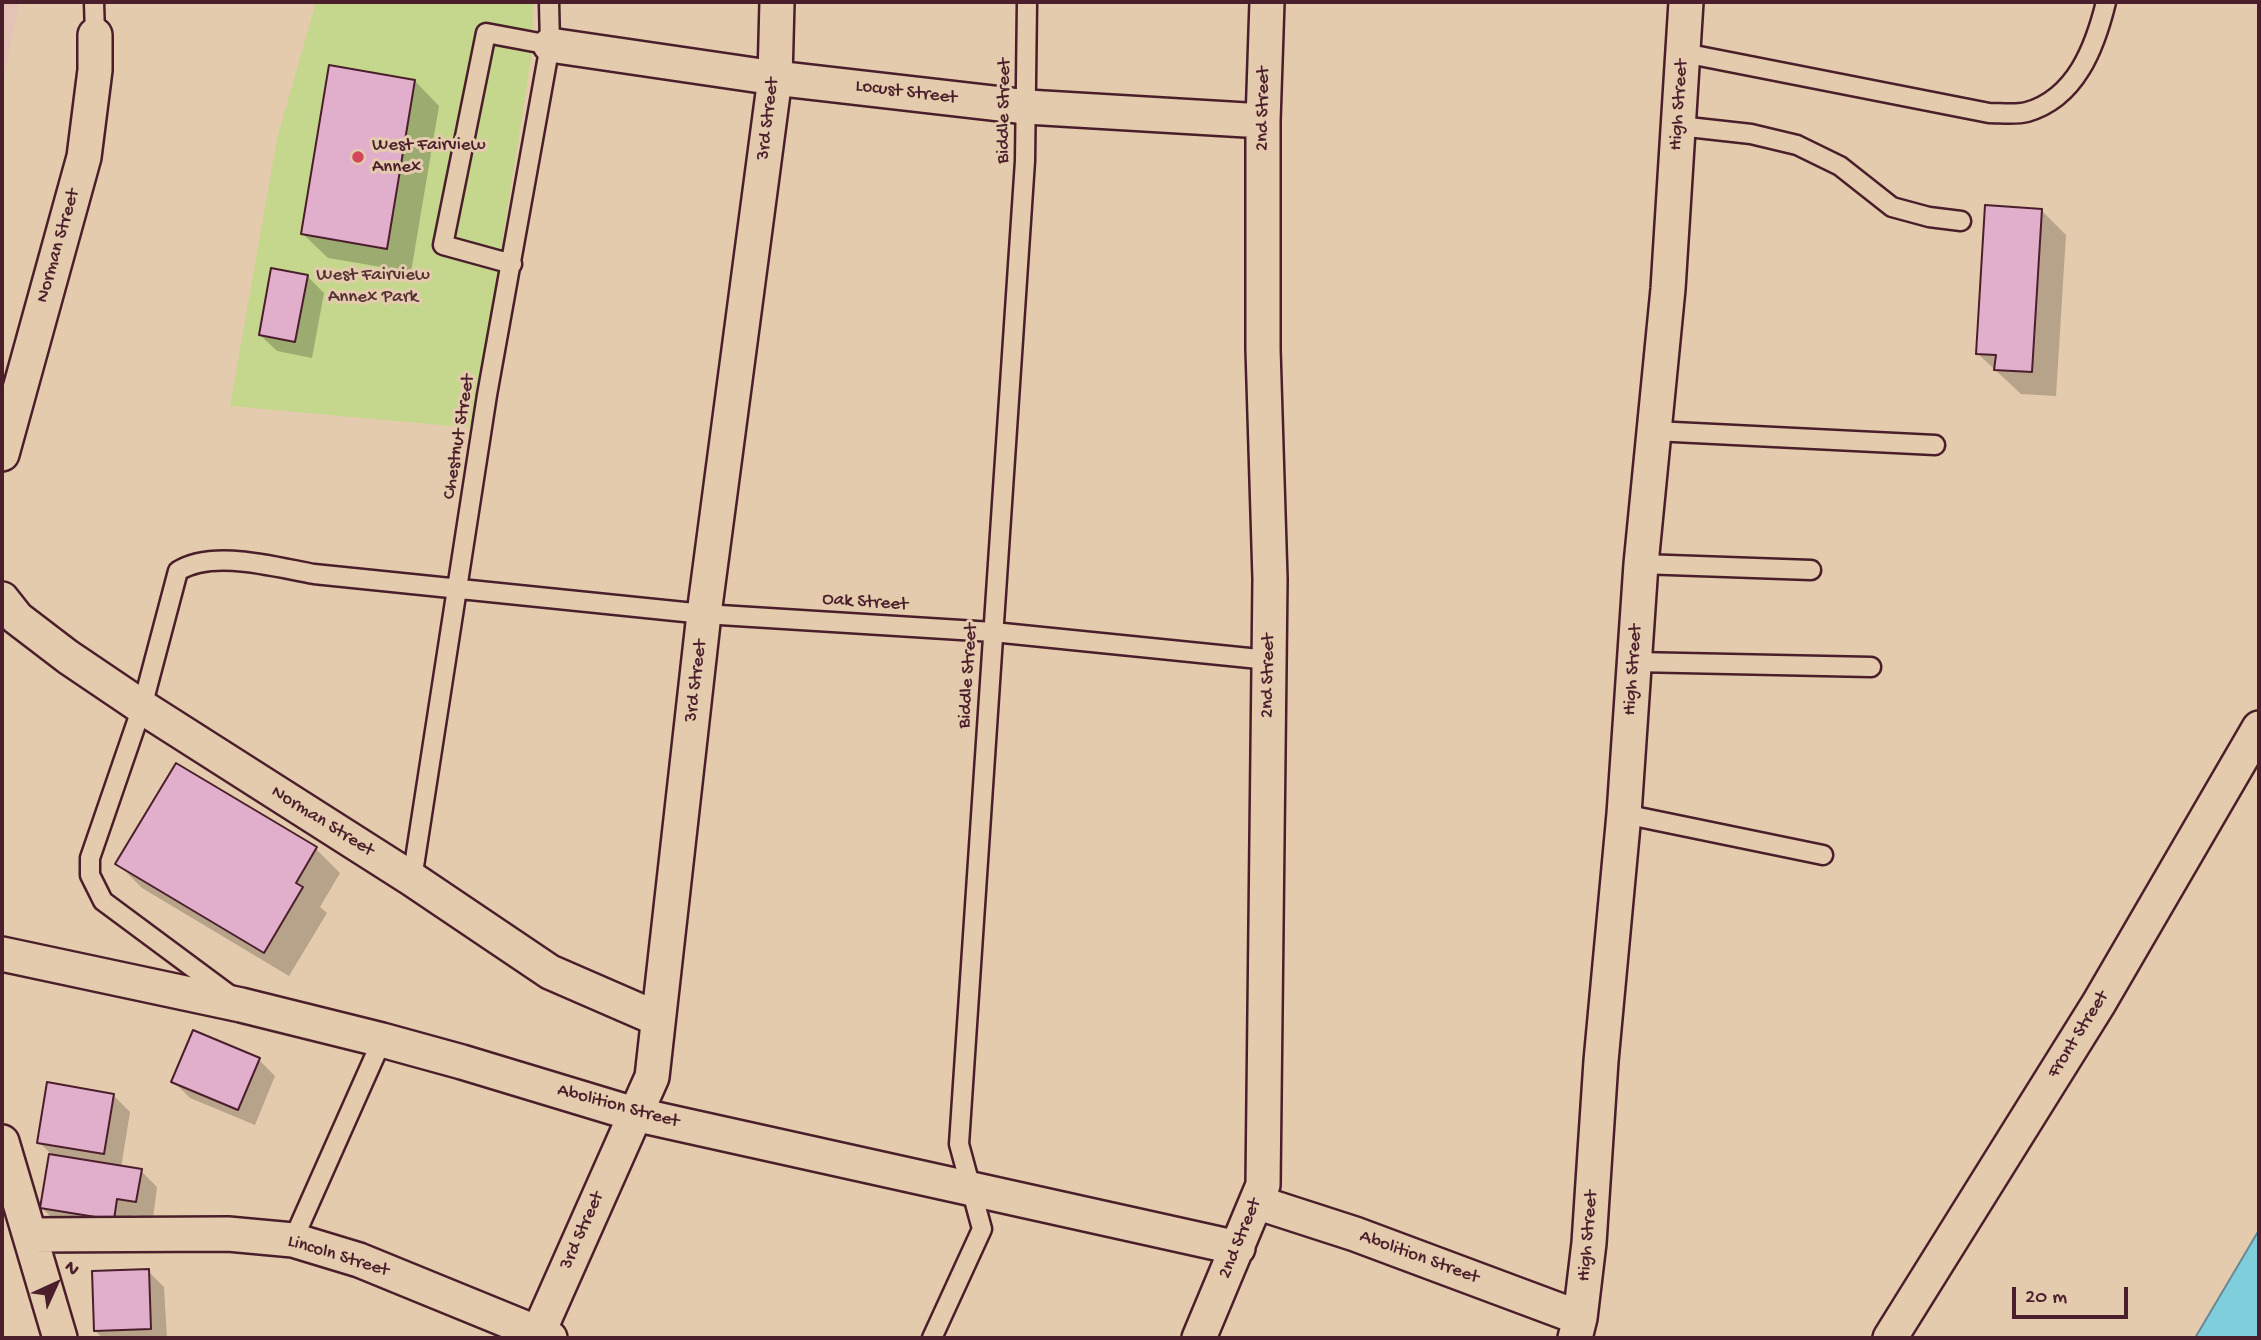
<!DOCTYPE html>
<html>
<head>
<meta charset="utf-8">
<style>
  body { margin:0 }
  #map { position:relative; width:2261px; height:1340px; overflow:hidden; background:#e5cbad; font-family:"Gochi Hand",sans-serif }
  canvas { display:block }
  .frame { position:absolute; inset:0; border:4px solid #4a1f2b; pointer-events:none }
  .north { position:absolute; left:21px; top:1249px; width:70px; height:70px; -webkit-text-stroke:5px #e5cbad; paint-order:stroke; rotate:45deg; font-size:19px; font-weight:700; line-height:28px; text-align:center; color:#4a1f2b }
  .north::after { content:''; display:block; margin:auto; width:24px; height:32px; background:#4a1f2b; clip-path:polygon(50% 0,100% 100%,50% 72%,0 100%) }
  .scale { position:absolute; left:2012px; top:1287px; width:116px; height:32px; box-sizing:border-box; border:4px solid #4a1f2b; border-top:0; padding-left:9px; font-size:21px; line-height:24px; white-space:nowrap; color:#4a1f2b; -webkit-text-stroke:5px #e5cbad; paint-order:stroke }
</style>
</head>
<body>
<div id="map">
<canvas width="2261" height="1340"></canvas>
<div class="frame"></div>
<div class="north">N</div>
<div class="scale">20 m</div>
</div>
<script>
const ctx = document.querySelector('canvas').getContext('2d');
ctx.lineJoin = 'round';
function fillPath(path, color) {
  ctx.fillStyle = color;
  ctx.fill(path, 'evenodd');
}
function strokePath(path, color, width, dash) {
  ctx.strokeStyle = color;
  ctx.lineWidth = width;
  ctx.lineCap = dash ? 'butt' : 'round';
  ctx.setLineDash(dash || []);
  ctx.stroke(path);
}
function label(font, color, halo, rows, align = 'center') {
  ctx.font = font + ' "Gochi Hand",sans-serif';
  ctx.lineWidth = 6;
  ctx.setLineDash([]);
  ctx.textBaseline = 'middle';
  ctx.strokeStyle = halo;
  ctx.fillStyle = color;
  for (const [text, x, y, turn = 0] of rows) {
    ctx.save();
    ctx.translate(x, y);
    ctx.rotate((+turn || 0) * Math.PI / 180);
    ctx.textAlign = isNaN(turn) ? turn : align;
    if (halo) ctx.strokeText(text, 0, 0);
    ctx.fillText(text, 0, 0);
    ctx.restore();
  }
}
const built = new Path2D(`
  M2 2H19L2 90Z`);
const green = new Path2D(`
  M316 2H533L532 52 473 428 230 406 277 139Z`);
const water = new Path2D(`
  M2259 1230V1338H2195Z`);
const shadow = new Path2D(`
  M415 81 439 106 411 272 328 258 303 234Z
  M2042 211 2066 235 2056 396 2021 394 1977 353Z
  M307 276 324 293 312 358 277 351 260 335Z
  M316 849 340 873 320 907 327 913 289 976 142 888 118 864Z
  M259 1060 275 1076 255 1125 190 1098 173 1081Z
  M113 1095 130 1112 121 1168 141 1171 157 1187 153 1218 133 1215 130 1236 58 1224 42 1208 51 1154 39 1142Z
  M148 1271 164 1287 167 1338H103L95 1331Z`);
const building = new Path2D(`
  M329 65 415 80 387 249 301 234Z
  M1985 205 2042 209 2032 372 1994 370 1996 355 1976 354Z
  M271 268 308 275 295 342 259 335Z
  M176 763 317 847 296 883 303 887 264 953 115 864Z
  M193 1030 260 1058 238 1110 171 1082Z
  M47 1082 114 1094 104 1154 37 1143Z
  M49 1154 142 1169 136 1202 117 1199 114 1220 40 1208Z
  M149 1269 151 1329 94 1331 92 1271Z`);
const service = new Path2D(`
  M94 2 95 35
  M1684 53 1989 113C2001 113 2016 115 2027 112 2076 98 2095 47 2106 2
  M1679 126 1751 134 1797 145 1840 166 1892 207 1929 217 1961 221
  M512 264 443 245 486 33 550 45
  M1654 431 1935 445
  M1641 564 1811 570
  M1635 662 1871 667
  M1624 814 1823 855
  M412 879 487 395 550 45 549 2
  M231 996 103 901 90 875V858L142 707 178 571C213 549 275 567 314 574L704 614 993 632 1269 660
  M293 1240 382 1040
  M932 1338 982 1229 959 1144 1025 161 1027 2`);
const minor = new Path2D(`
  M550 45 775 78 1027 107 1263 121
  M2 454 84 157 95 70V35
  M2 599 17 618 68 657 142 707 412 879 550 972 658 1019
  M2 954 241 1005 382 1040 462 1062 634 1114 1238 1248
  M2 1142 60 1338
  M1256 1202 1355 1234 1580 1318
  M30 1235 228 1234 293 1240 359 1260 550 1338
  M536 1338 652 1077 704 614 775 78 777 2
  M1199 1338 1263 1185 1270 579 1263 349V121L1267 2
  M1575 1338 1580 1318 1589 1243 1601 1061 1624 814 1641 564 1668 289 1686 2
  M1890 1338 2099 1003 2259 728`);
const markers = [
  [358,157,7,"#d1495b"]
];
const streetNames = [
  ["Locust Street",906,93,7],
  ["High Street",1680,105,-86],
  ["2nd Street",1264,109,-89],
  ["Biddle Street",1005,111,-89],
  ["3rd Street",769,119,-83],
  ["Norman Street",59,246,-74],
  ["Chestnut Street",460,437,-81],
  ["Oak Street",865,603,4],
  ["High Street",1634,670,-86],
  ["Biddle Street",969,676,-86],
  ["2nd Street",1269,676,-89],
  ["3rd Street",697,681,-83],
  ["Norman Street",322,822,32],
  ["Front Street",2079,1035,-58],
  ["Abolition Street",618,1107,15],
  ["3rd Street",583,1231,-66],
  ["High Street",1589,1236,-85],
  ["2nd Street",1241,1239,-68],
  ["Lincoln Street",338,1257,17],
  ["Abolition Street",1419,1258,20]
];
const poiNames = [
  ["West Fairview",372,146],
  ["Annex",372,168]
];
const parkNames = [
  ["West Fairview",373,276],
  ["Annex Park",373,298]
];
fillPath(built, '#e4c2b6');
fillPath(green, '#c4d78c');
fillPath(water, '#7fcedc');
strokePath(water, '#6a8895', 2);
fillPath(shadow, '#0003');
fillPath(building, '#e1aecb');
strokePath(building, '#4a1f2b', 2);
strokePath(service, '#4a1f2b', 23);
strokePath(minor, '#4a1f2b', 38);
strokePath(service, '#e5cbad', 18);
strokePath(minor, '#e5cbad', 33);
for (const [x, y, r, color] of markers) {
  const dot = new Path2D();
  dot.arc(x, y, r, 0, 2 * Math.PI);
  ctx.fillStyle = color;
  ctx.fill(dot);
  strokePath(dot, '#e5cbad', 2.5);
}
label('19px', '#4a1f2b', '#e5cbad', streetNames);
label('19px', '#4a1f2b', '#e5cbad', poiNames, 'left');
label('19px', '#563135', '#e5cbad', parkNames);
</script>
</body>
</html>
